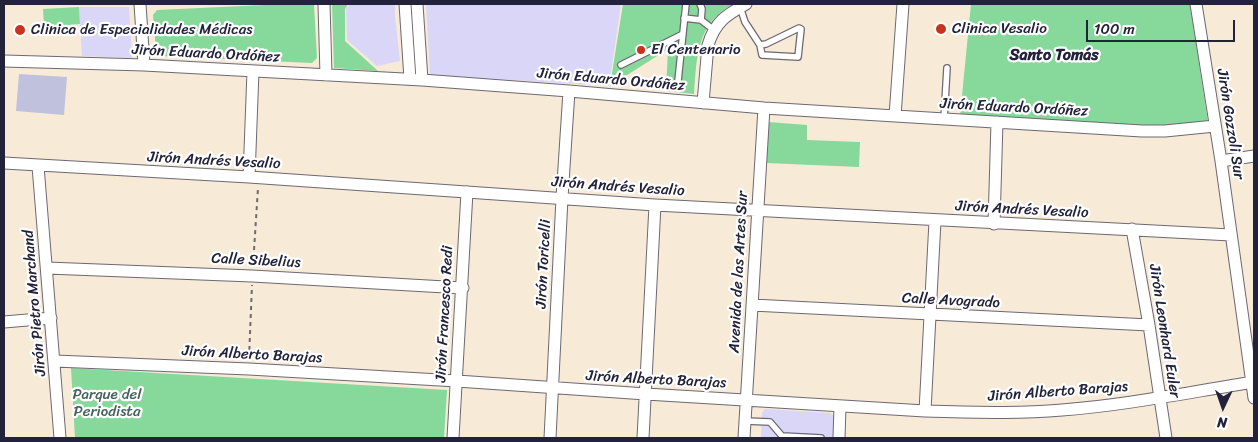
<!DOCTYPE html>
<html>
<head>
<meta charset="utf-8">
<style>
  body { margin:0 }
  #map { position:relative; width:1258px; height:442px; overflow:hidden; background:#f7ead7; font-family:Sriracha,sans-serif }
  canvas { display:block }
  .frame { position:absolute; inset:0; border:5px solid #22223b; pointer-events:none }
  .north { position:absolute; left:1198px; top:382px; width:50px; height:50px; -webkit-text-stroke:4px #fff; paint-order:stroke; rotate:183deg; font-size:14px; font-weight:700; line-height:20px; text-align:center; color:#22223b }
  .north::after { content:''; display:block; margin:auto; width:18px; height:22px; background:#22223b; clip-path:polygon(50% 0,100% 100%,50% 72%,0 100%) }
  .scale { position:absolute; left:1086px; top:20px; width:149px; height:22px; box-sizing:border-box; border:2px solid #22223b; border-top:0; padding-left:6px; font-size:15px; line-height:18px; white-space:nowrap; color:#22223b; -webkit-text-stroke:4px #fff; paint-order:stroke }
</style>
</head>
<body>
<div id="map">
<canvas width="1258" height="442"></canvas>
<div class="frame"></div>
<div class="north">N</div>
<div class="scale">100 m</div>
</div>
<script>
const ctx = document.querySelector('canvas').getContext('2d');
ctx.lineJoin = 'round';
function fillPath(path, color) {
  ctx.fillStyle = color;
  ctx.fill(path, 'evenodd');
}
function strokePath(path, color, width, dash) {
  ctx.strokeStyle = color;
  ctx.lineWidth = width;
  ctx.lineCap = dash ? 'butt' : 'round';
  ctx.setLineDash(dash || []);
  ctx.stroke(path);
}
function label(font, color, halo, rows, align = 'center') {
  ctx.font = font + ' Sriracha,sans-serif';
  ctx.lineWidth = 4.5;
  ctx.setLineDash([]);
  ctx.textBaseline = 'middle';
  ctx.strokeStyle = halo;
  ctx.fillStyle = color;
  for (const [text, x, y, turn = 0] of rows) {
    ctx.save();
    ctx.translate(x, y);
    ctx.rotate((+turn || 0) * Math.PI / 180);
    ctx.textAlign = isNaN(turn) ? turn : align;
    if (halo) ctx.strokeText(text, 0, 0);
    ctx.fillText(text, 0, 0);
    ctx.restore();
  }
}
const built = new Path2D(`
  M350 4H395V16L400 61 377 66 347 40 346 8Z
  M426 4H621L609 86 430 75Z
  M79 7H129L132 58 82 56Z
  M765 409 830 413 835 417 834 438H761L762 413Z`);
const industrial = new Path2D(`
  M19 74 67 77 64 115 16 111Z`);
const green = new Path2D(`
  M286 4 314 5 317 58 312 63 161 56 156 51 153 15 157 10Z
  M332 4H348L345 9V41L378 71 334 68Z
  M623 4H733C696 25 697 56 694 94L666 91 668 49 610 86Z
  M971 4H1111C1137 6 1164 4 1190 4L1208 122 1162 128 960 116Z
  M79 7 80 24 44 27 43 9Z
  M768 122 807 125V140L860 142 859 167 766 163Z
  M71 368 447 390 444 438H75Z`);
const path = new Path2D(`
  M253 266 258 188
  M249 358 252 285`);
const lane = new Path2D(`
  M700 4 702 9 701 20
  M740 7 745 22 760 45 762 55 798 57 801 29 799 28 766 44 760 45
  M684 18 701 20 714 30
  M621 65 683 34
  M678 81 686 4
  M944 119 947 68
  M745 421 770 422 782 436 821 438`);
const street = new Path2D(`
  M140 4 144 65
  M324 4 326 75
  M405 4 410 79
  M417 4 422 80
  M1196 4 1221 161 1254 398
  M4 61 144 65 422 80 569 91 764 108 1142 131H1165L1215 126
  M703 103 708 45C715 22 726 15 746 4
  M895 116 903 4
  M1221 161 1254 156
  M4 163 249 177 655 205 1231 235
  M38 166 60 438
  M249 177 253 71
  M994 224 997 122
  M1132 229 1149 325 1166 438
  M47 268 252 276 463 288
  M752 305 1149 325
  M4 322 51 318
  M55 361 249 369 457 381 646 394 925 411C971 412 1016 414 1062 410 1127 405 1190 392 1254 382
  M925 411 935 221
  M453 438 467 192
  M550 438 562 198 569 91
  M643 438 655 205
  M744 438 764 108
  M839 438 840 406`);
const markers = [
  [941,29,6,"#c8321e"],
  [20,30,6,"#c8321e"],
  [641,50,5,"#c8321e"]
];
const poiNames = [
  ["Clinica Vesalio",952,29],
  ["Clinica de Especialidades Médicas",31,30],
  ["El Centenario",651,50]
];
const streetNames = [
  ["Jirón Eduardo Ordóñez",206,54,3],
  ["Jirón Eduardo Ordóñez",611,80,5],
  ["Jirón Eduardo Ordóñez",1014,108,3],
  ["Jirón Gozzoli Sur",1230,124,81],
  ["Jirón Andrés Vesalio",214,161,3],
  ["Jirón Andrés Vesalio",618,187,4],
  ["Jirón Andrés Vesalio",1022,210,3],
  ["Calle Sibelius",256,261,3],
  ["Jirón Toricelli",544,264,-87],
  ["Avenida de las Artes Sur",739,272,-87],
  ["Calle Avogrado",951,301,3],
  ["Jirón Pietro Marchand",35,303,-95],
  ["Jirón Francesco Redi",445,314,-87],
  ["Jirón Leonhard Euler",1164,331,81],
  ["Jirón Alberto Barajas",252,355,3],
  ["Jirón Alberto Barajas",656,380,3],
  ["Jirón Alberto Barajas",1058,392,-4]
];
const parkNames = [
  ["Parque del",107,395],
  ["Periodista",107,412]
];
const neighbourhoodNames = [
  ["Santo Tomás",1054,56]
];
fillPath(built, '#d9d6f7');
fillPath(industrial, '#c0c2dd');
fillPath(green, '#86d99a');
strokePath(lane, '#6d6872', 8);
strokePath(street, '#6d6872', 13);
strokePath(path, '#6d6872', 2, [4, 4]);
strokePath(lane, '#fff', 5.5);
strokePath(street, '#fff', 11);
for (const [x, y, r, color] of markers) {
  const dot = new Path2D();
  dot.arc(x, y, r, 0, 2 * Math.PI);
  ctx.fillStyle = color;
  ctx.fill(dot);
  strokePath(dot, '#fff', 2);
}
label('15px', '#22223b', '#fff', poiNames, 'left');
label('15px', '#22223b', '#fff', streetNames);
label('15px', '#45625c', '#fff', parkNames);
label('bold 16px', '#22223b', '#fff', neighbourhoodNames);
</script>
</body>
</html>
